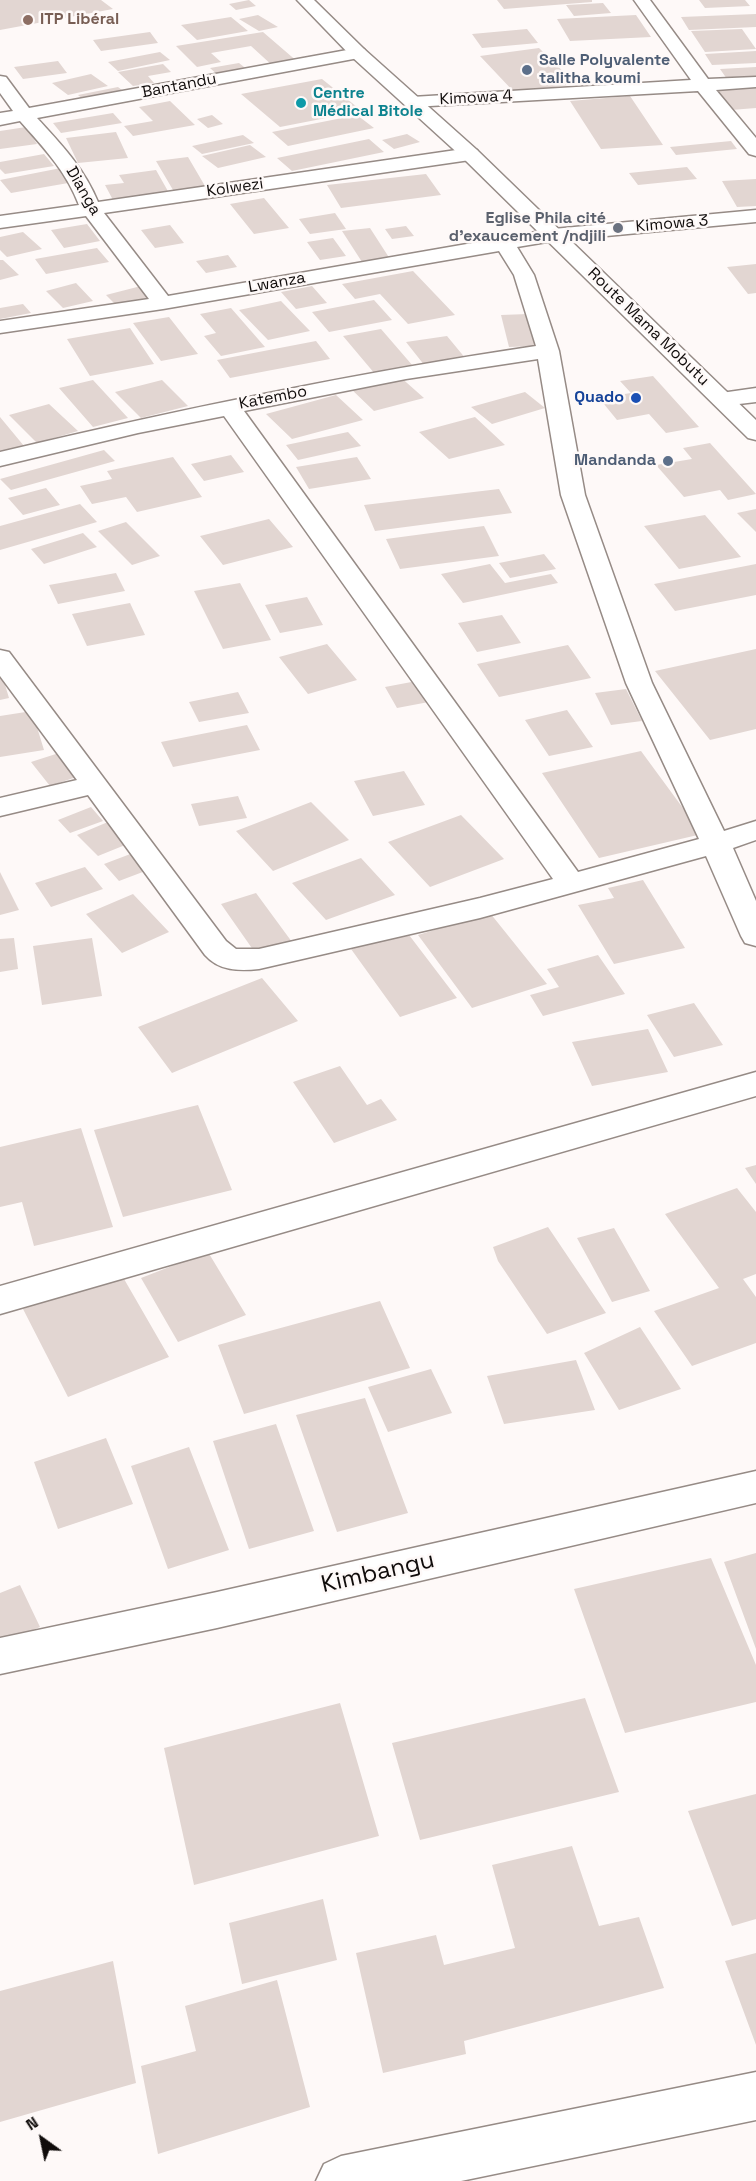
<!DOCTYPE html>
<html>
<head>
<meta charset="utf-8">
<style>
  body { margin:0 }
  #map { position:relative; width:756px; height:2181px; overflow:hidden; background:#fef9f8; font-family:"Space Grotesk",sans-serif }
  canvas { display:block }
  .north { position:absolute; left:12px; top:2109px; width:60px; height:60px; -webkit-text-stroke:4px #fef9f8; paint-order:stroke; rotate:327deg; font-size:16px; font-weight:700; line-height:24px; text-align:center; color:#100c0b }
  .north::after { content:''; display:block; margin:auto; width:21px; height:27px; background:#100c0b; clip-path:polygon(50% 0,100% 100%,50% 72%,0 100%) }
</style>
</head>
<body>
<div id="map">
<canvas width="756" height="2181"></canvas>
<div class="north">N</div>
</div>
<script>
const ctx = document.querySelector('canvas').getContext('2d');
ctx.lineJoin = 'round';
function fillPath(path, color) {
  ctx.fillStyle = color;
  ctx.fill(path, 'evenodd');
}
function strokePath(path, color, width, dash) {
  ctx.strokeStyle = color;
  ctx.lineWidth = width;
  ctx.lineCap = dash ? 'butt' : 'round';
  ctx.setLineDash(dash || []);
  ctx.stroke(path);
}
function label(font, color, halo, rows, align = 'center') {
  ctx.font = font + ' "Space Grotesk",sans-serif';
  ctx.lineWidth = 5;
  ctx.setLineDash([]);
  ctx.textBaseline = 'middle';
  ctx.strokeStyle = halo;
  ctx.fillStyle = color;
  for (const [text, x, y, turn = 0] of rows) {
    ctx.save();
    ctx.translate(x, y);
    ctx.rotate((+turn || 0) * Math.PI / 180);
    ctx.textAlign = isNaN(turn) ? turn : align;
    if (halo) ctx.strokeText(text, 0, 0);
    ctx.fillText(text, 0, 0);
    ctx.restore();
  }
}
const building = new Path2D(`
  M0 0H101L113 9 0 30Z
  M249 0 256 6 236 10 229 4Z
  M497 0H592V2L504 9Z
  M699 0H745L750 6 705 8Z
  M603 3 611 13 574 16 566 5Z
  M756 14V27L689 30 681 17Z
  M258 15 278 27 259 31 239 19Z
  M636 15 651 37 570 41 557 19Z
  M231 17 248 31 197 40 181 25Z
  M527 29 538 43 482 48 472 34Z
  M742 29 756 49 705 52 691 31Z
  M150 32 158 43 101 51 93 40Z
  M263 32 299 63 274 67 251 46 211 53 221 62 197 67 176 46Z
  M539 48 576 84 514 92 480 56Z
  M756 51V63L712 65 705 54Z
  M160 52 170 60 118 71 108 62Z
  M58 61 67 73 23 79 14 67Z
  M239 63 249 71 220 77 210 68Z
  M163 64 171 72 148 76 154 83 133 86 118 72Z
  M756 67V77L727 79 720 69Z
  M91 74 108 86 68 95 52 83Z
  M322 79 362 111 280 127 241 94Z
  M118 87 126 93 86 102 78 95Z
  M756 87V108L731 110 717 89Z
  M630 96 663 145 601 149 570 101Z
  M170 101 195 125 133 136 124 126 153 121 139 107Z
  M113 113 122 123 61 133 53 123Z
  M212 115 223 124 208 128 197 119Z
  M357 115 374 128 288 146 272 132Z
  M26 127 37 144 0 149V131Z
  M116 132 128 158 78 163 66 138Z
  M407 134 420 142 394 149 382 140Z
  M243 135 254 143 202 154 192 146Z
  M369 139 384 152 292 171 277 158Z
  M731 141 737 149 676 155 670 147Z
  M250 145 266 157 218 168 202 156Z
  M44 154 54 166 5 174 0 169V162Z
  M188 157 205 186 173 190 156 161Z
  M687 167 697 179 638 185 629 173Z
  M61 168 74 182 11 193 0 180Z
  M156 170 169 193 113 200 105 185 124 183 119 175Z
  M426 174 441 195 341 208 327 185Z
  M756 179V206L737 207 722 181Z
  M264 198 289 228 254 234 230 204Z
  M335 213 346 229 310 234 299 219Z
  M87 224 100 241 64 248 51 230Z
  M170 225 184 243 155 248 141 230Z
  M406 226 414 236 392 239 385 229Z
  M370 228 390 259 362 262 342 231Z
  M23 232 42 249 7 257 0 250V237Z
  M333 238 346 256 320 260 307 242Z
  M97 248 109 262 46 274 35 259Z
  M228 255 237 267 206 273 196 261Z
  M0 260H3L19 275 0 280Z
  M756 264V293L748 294 727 267Z
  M413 271 455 315 408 324 380 294 355 299 342 284Z
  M76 283 93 301 63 308 46 291Z
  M141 286 152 297 117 306 106 295Z
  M312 286 327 303 296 309 281 292Z
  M374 300 392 320 329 332 312 312Z
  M281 301 310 331 268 340 239 310Z
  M23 304 31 313 0 319V308Z
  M231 308 265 347 221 356 204 336 216 333 200 314Z
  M528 314 536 346 509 347 501 315Z
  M169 317 198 354 161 361 133 323Z
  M130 328 154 364 90 376 67 339Z
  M381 329 413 366 375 374 343 336Z
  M447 336 466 359 425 366 406 342Z
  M316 341 330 359 230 378 217 360Z
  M398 375 424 398 374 411 349 387Z
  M653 376 699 427 666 433 649 414 617 420 599 398 631 393 620 381Z
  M93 380 128 418 93 427 59 388Z
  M162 380 188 406 141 418 115 392Z
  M525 392 545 408 492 424 471 407Z
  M336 395 363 420 292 439 266 414Z
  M49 404 78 431 37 443 9 415Z
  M0 417 24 446 0 452Z
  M475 417 505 445 449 459 419 432Z
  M348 432 361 446 298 460 286 445Z
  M710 443 756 494 728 500 720 490 684 497 656 465 692 459 683 448Z
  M104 450 115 461 11 490 0 479Z
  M231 455 244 472 204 481 191 464Z
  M173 457 202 497 137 512 126 497 92 504 80 486 112 479 107 471Z
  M357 457 371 479 309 489 296 467Z
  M46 488 60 505 23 515 8 498Z
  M499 489 512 513 375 531 364 505Z
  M80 504 97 522 0 550V526Z
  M756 509V532L737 513Z
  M705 515 741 557 679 569 644 526Z
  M269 519 293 547 223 565 200 536Z
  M126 522 160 556 132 565 98 531Z
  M484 526 499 556 400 569 386 539Z
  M83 533 97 547 44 564 31 549Z
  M544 554 556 569 510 578 499 563Z
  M490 564 505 583 551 574 558 583 463 603 441 574Z
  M756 564V595L675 611 654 584Z
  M116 573 125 591 58 604 49 585Z
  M240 583 271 640 223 649 194 591Z
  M307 597 323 625 280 633 265 605Z
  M130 603 145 635 87 646 72 614Z
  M502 615 521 643 477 652 458 623Z
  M327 644 357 680 308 694 279 657Z
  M568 645 591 678 499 697 477 664Z
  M756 649V729L710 740 655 671Z
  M0 668 9 698 0 700Z
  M422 680 434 701 397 708 385 687Z
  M626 689 642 721 611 725 595 693Z
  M238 692 249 713 199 722 189 702Z
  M567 710 593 747 549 756 525 720Z
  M32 711 44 750 0 757V716Z
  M247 725 260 750 173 767 161 742Z
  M641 751 702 834 599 858 542 773Z
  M62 752 82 775 50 786 31 762Z
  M404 771 425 805 373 816 354 781Z
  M238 796 247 818 199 826 191 804Z
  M311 802 349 840 273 871 236 831Z
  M91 807 103 821 70 833 58 820Z
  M461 815 504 859 430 887 388 842Z
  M115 819 135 841 98 856 77 835Z
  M133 853 148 870 119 881 104 864Z
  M361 858 395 895 326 920 292 883Z
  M85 867 103 889 51 907 35 883Z
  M0 872 19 910 0 915Z
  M643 880 685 948 614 964 578 905 614 898 608 888Z
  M256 893 292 942 256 954 221 904Z
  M133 894 169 932 122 953 86 914Z
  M490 913 547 984 472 1008 418 935Z
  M406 931 457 998 400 1017 351 949Z
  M14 938 18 969 0 972V939Z
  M92 938 102 996 42 1005 33 946Z
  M598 955 625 994 543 1016 530 995 559 987 547 969Z
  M262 978 298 1021 172 1073 138 1027Z
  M694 1003 723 1045 674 1057 647 1015Z
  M648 1029 668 1072 592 1086 572 1042Z
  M340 1066 367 1105 381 1099 397 1120 334 1143 293 1082Z
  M198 1105 232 1190 123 1217 94 1130Z
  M81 1128 113 1227 34 1246 22 1202 0 1207V1147Z
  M756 1165V1184L745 1168Z
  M737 1188 756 1212V1274L743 1279 756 1297V1343L692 1366 654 1311 719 1288 665 1214Z
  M548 1227 606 1313 547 1334 498 1261 493 1247Z
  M614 1228 650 1291 612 1302 577 1238Z
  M208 1252 246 1315 178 1342 141 1278Z
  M120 1272 169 1357 68 1397 23 1309Z
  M380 1301 410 1368 244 1414 218 1345Z
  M640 1327 681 1389 619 1410 584 1353Z
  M576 1360 595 1410 504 1424 487 1376Z
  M431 1369 452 1413 388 1432 368 1387Z
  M365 1398 408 1513 337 1532 296 1415Z
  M276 1424 314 1531 249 1549 213 1441Z
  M106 1438 133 1504 58 1529 34 1462Z
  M189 1447 229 1550 168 1569 131 1466Z
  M756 1553V1649L724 1562Z
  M711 1558 756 1665V1702L625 1733 574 1589Z
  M20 1585 40 1627 0 1644V1593Z
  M585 1698 619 1792 420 1840 392 1743Z
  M340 1703 379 1836 194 1885 164 1748Z
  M756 1794V1919L732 1926 688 1811Z
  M572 1846 599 1926 639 1917 664 1988 464 2041 466 2054 383 2073 356 1953 436 1935 444 1965 515 1948 492 1865Z
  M323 1899 337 1960 242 1984 229 1923Z
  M756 1953V2045L725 1961Z
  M113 1961 136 2083 0 2122V1991Z
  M277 1980 310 2107 158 2154 141 2066 196 2051 185 2006Z`);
const street = new Path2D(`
  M634 0H650L708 79 756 77V87L716 90 756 138V156L749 154 698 91 412 107 406 106 403 102 406 98 412 97 691 80Z
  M358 48 364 49 367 53 364 57 37 118C61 144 84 168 98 202L470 148 477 150 479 154 477 158 470 160 104 213 168 296 553 229 756 210V222L553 241 517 247 534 275 559 351 585 495 652 683 724 831 756 821V840L733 848 756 901V946L745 943 741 936 706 856 480 918 259 969C239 971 219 971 205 955L88 795 0 816V798L77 780 0 676V650L9 652 226 941 236 949H259L480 898 553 879 224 416 138 433 0 466V452C177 410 355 373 536 346L514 275 499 251 163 309 0 333V321L149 299 86 216 0 228V216L79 205C66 171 44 148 20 121L0 125V113L13 111 0 93V76L6 77 29 108ZM538 359 561 495 626 683 699 839 578 872 244 411 406 379Z
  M756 388V402L722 406 714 404 711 399 714 394Z
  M756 1072V1096L0 1314V1286Z
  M756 1471V1503L217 1628 0 1674V1638L217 1592Z
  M756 2072V2120L461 2181H316L324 2164 341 2156Z`);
const secondary = new Path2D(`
  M297 0H314L364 49 477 150 756 420V440L748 438 463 158 352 57Z`);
const markers = [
  [28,20,6,"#8d6e63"],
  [527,70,6,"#5c6f8a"],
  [301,103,6,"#0f9aa8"],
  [618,228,6,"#6b7280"],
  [636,398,6,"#1a4fb4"],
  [668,461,6,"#5c6f8a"]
];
const farEducationnames = [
  ["ITP Libéral",40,20]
];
const farServicenames = [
  ["Salle Polyvalente",539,61],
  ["talitha koumi",539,79],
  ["Mandanda",656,461,"right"]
];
const farStreetnames = [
  ["Bantandu",179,86,-11],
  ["Kimowa 4",476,98,-3],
  ["Kolwezi",235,188,-8],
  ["Dianga",83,191,60],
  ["Kimowa 3",672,224,-5],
  ["Lwanza",277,283,-10],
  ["Route Mama Mobutu",648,327,44],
  ["Katembo",273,398,-11]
];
const farCulturenames = [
  ["Centre",313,94],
  ["Médical Bitole",313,112]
];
const farWorshipnames = [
  ["Eglise Phila cité",606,219],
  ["d'exaucement /ndjili",606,237]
];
const farTransitnames = [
  ["Quado",624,398]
];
const nearStreetnames = [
  ["Kimbangu",378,1573,-13]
];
fillPath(building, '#e2d6d2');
strokePath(street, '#968b86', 3);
strokePath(secondary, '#968b86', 3);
fillPath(street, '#fff');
fillPath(secondary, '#fff');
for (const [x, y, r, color] of markers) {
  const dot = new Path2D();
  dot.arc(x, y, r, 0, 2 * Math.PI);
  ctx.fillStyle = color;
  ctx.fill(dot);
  strokePath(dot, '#fef9f8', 2);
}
label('bold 16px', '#785e54', '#fef9f8', farEducationnames, 'left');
label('bold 16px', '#4e5e75', '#fef9f8', farServicenames, 'left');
label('16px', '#100c0b', '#fef9f8', farStreetnames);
label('bold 16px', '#0d838f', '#fef9f8', farCulturenames, 'left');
label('bold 16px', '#5b616d', '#fef9f8', farWorshipnames, 'right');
label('bold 16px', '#164399', '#fef9f8', farTransitnames, 'right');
label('24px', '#100c0b', '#fef9f8', nearStreetnames);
</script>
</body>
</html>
